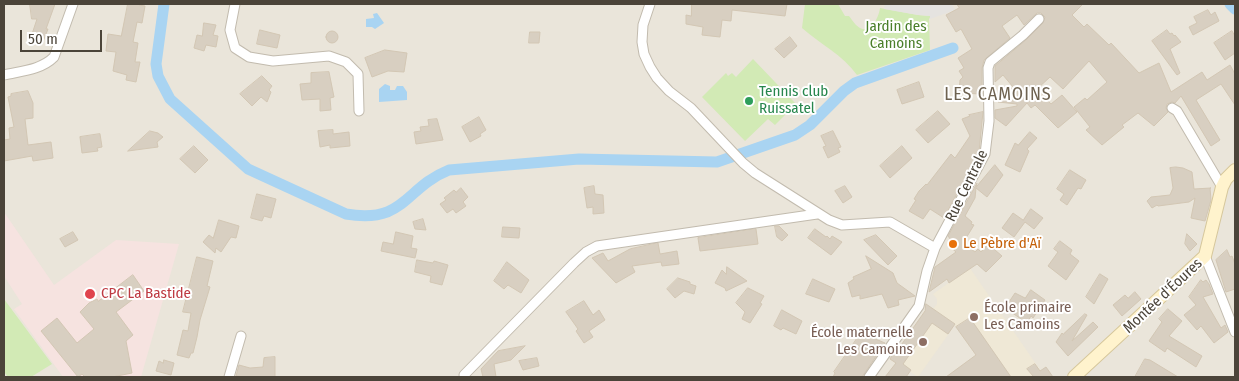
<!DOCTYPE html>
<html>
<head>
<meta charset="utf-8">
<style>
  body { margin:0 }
  #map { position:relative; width:1239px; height:381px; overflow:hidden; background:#f6f3ec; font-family:"Fira Sans Condensed",sans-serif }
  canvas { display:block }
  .frame { position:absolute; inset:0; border:5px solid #4b4439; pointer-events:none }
  .scale { position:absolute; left:20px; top:30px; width:82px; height:22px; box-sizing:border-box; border:2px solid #4b4439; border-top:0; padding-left:6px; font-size:15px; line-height:18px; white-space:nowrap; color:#4b4439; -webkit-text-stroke:4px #fff; paint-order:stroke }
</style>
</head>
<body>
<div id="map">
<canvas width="1239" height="381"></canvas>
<div class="frame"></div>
<div class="scale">50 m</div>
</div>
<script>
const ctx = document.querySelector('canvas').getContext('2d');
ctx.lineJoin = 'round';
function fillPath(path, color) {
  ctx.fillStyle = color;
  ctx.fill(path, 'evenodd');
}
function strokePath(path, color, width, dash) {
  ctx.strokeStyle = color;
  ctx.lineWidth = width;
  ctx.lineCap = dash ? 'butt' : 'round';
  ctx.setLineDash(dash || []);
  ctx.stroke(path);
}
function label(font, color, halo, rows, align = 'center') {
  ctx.font = font + ' "Fira Sans Condensed",sans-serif';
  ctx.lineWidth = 4;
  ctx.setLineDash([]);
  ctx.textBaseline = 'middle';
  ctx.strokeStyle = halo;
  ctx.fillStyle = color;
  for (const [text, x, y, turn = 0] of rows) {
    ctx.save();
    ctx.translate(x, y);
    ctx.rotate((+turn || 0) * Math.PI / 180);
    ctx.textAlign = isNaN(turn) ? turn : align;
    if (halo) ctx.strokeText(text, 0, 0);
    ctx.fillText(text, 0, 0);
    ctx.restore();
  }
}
const residential = new Path2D(`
  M4 4H1235V377H4Z`);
const education = new Path2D(`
  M970 268 974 274 1045 377H991L955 325 918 377 891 360 928 306 933 309 937 304V299L933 294Z`);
const medical = new Path2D(`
  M4 212 54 285 116 240 179 244 141 377H63L14 309 22 304 4 276Z`);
const green = new Path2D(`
  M805 4H838L845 16H849C852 20 856 26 860 28 871 34 879 17 880 8L918 15 931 16 929 19 930 50 857 75C843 55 820 44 802 28Z
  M753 59 796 104 775 125 768 119 745 141 702 97 726 73 728 76 732 73 736 77Z
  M4 299 52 364 31 377H8L4 372Z`);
const parking = new Path2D(`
  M885 4H952L955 10 930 19V16L918 15 884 9Z`);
const water = new Path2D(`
  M377 13 384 23 375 29 372 27H366V19L374 18 373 14Z
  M385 84 390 86V90H395L397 86H403L407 92V100L379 102V89Z`);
const canal = new Path2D(`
  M164 4 156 64 158 76 170 99 248 169 346 214C406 224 404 188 449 170L579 159 717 162 795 135 810 125 844 91 855 83 953 48
  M1230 4 1235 9`);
const building = new Path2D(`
  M30 4H55L46 29H48L42 44 30 40 37 19H32Z
  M128 4H139V5L145 6 142 23 137 22 133 42 138 43 135 62H140L136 82 126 80 127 75 113 71 116 52 106 51 108 34 121 36Z
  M692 4H787L785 16 732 10 731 21 722 20 720 37 702 35 703 27 686 24V15L691 16Z
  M957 4H1083L1072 15 1084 27 1087 24 1109 45 1111 43 1139 73 1159 63 1171 92 1202 72 1207 80 1230 65 1235 74V105L1221 84 1196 100 1220 140 1211 146 1181 96 1175 103 1172 102 1167 104 1166 108 1168 112 1154 126 1138 113 1122 125 1124 127 1102 145 1086 130 1090 127 1074 107 1085 98 1087 100 1107 82 1089 61 1063 89 1050 77 1037 89 1051 104 1062 95 1077 112 1058 128 1035 105 1031 108 1027 103 1006 126 995 118V110L1017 106V104L998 102 1013 87 1003 75 995 82V66L1027 39 1043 23 1045 17 1041 13H1037L1024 25 1017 15 1002 26 1010 38 984 60 982 68V94L959 93 960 80 963 77 959 71 964 68 958 58 972 49 961 29 956 32 946 15 959 8Z
  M1208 10 1211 15 1215 12 1219 21 1193 35 1189 27 1197 23 1194 17Z
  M204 23 216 25 213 35 218 36 216 47 206 45 204 51 194 48 197 35 202 36Z
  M260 30 280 35 277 48 257 44Z
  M1167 30 1170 34 1172 33 1174 36 1175 35 1181 42 1170 49 1180 73 1177 75 1152 41Z
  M1232 31 1235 36V53L1225 60 1214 43Z
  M326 37a6 6 0 1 1 12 0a6 6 0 1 1-12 0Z
  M530 32H540L539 43H529Z
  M790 37 797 46 784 58 775 49Z
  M385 50 407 53 404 72 388 71 372 77 365 58Z
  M329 72 334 97 330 98 331 110 320 111V99L302 100 300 84 311 83V73Z
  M262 76 272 86 269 90 271 92 267 102 261 97 252 106 240 94Z
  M919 82 924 97 902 104 897 90Z
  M28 91 33 103V118L25 119 28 145 51 142 53 158 33 161 32 156 4 161V140L10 139 9 128 14 127 8 97 11 96V94Z
  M938 111 950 124 928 143 916 130Z
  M983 112 979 152 944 218 930 209 923 219 909 211 916 200 914 199 919 191 926 184 927 185 951 154 955 158 970 136 962 119 970 116 969 115Z
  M479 117 486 130 480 134 481 136 470 142 462 127Z
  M437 119 443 140 416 144 414 132 421 131 420 127 429 126 428 120Z
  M333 130V134L349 132 350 146 330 148V145L320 147 318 131Z
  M150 131 158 133 163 137 157 142 158 147 128 151Z
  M833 131 841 147 838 148 840 152 828 158 823 147 826 146 821 136Z
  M1030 132 1037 138 1027 149 1029 151 1020 172 1005 165 1015 143 1018 145Z
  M100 134 102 147 97 148 98 151 82 153 80 137Z
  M194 146 208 160 195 173 180 159Z
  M902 146 912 158 890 178 880 166Z
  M995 165 1003 175 987 197 976 188 975 198 965 216 972 222 971 224 974 225 963 243 975 252 978 249 981 252 988 244 1002 256 986 272 977 264 949 283 947 279 929 292 935 267 956 252 947 244 951 240 948 236 977 183 976 187Z
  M1176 167 1183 168 1192 172 1194 189 1211 188H1210L1211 200 1205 221 1191 218 1195 198 1189 202 1158 206 1157 205 1152 208 1147 201 1151 197 1170 195 1173 188 1170 168Z
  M1070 170 1086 180 1081 189 1078 188 1067 205 1060 200 1064 194 1057 189Z
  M594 186 595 194 603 195 604 213 593 214V207L587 208 584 188Z
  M845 186 852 197 843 203 835 191Z
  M461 188 468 197 463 202 466 206 456 213 453 209 447 213 440 204 446 200 444 198 454 190 456 192Z
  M257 194 276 199 271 218 264 216 262 221 251 218Z
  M1031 209 1043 218 1034 229 1025 222 1014 237 1002 228 1013 213 1023 220Z
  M423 219 426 230 415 229 413 222Z
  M219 220 239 226 236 238 231 237 221 252 216 248 215 253 203 242 209 235 213 238Z
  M775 226H779L788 235 782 241 777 237Z
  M503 227 520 228 519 238 502 237Z
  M756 229 758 244 700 251 698 238Z
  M815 229 826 237 827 236 830 239 832 236 842 242 831 255 808 238Z
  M73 232 78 240 65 247 60 239Z
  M396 232 413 236 411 248 417 249 415 258 381 251 383 242 393 244Z
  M1187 234 1197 244 1190 251 1185 244Z
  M876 235 897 256 888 265 864 240Z
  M1060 241 1072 250 1070 254 1079 261 1066 280 1048 266 1058 252 1054 249Z
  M658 243 660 254 677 251 679 264 662 266 661 262 632 266 635 272 616 283 592 258 603 253 608 261 630 249Z
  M1227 250 1230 257 1232 256 1235 264V289L1226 292 1216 260Z
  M866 256 893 273 897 283 915 296 898 300 899 305 888 308 882 294 860 299V295L852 297 848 283 854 279 853 277 871 269Z
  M197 257 213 261 207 286 210 287 200 320 197 337 193 353H191L189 358 177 355 183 330 188 331 191 313 183 312Z
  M417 260 433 263 434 261 448 265 442 285 430 282 431 276 415 272Z
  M507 262 529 280 521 293 508 285 504 289 494 281Z
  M727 267 747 281 726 291 725 288 715 283 722 270 726 274Z
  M1100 274 1108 279 1094 304 1086 297Z
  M133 275 144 291 116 312 133 335 126 341 132 373 112 377H85L82 374 78 377 41 331 57 318 77 343 94 329 80 312 89 303 97 299 98 301Z
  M678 278 690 282V284L696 286 694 294 684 291 675 298 667 289Z
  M813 279 835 289 829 302 806 294Z
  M1201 280 1203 282 1206 280 1209 284 1213 294 1203 297 1221 328 1225 325 1228 332 1214 343 1201 326 1197 330 1184 315 1196 305 1189 297Z
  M748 288 764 296 760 303 762 304 750 323 742 319 745 312 736 303Z
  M1031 290 1045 300 1033 318 1031 316 1027 323 1005 308 1015 293 1025 298Z
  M1135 292 1141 299 1122 316 1113 305 1125 295 1128 298Z
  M584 301 593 315 599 310 605 320 589 331 593 337 584 343 576 331 578 329 566 312Z
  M926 304 955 324 948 334 932 323 903 364 911 370 906 377H885L896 363 890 359 895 350 897 351 925 311Z
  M1168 309 1182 321 1169 336 1202 356 1196 367 1167 348 1165 352 1149 341 1162 322 1159 319Z
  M782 310 802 321 796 334 783 328 781 330 774 326Z
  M1085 314 1087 315 1072 341 1093 322 1098 327 1068 356 1056 342 1062 333 1063 334Z
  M970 318 1011 377H946L976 355 956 327Z
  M861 333 885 343 862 377H833L835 373 834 372Z
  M525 346 511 360 494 364 496 377H483L481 369 498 351Z
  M275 357V377H244L236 376 239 365 250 368 263 367 264 358Z
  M537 358 539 366 523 370 519 361Z
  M1145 359 1150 360 1178 377H1135Z
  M164 360 174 363 171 375 156 371 159 361 163 363Z
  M1035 364 1040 371 1046 367 1053 377H1031L1033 376 1027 369Z`);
const street = new Path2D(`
  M235 4 230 30 235 48 249 57 273 61 329 56 346 62 358 74 359 111
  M650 4 643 25 642 42 644 54 650 67 657 78 669 91 691 108 743 163 755 173 829 220 842 225 890 222 935 248
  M4 75C21 71 41 70 54 57L73 4
  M1172 108 1177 111 1222 187
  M1205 256 1235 332
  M464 375 574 263 586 252 597 246 817 214
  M229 377 241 336
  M869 377 919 306 927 271 935 248 985 154 989 121 988 68 990 62 1023 35 1039 19`);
const secondary = new Path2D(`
  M1074 377 1205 256 1222 187 1226 179 1235 170`);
const markers = [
  [749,101,5,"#2e9e5b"],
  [953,244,5,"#e8710a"],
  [90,294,6,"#e0444e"],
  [974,317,5,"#8d6e63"],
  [923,342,5,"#8d6e63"]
];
const parkNames = [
  ["Jardin des",896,27],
  ["Camoins",896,44]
];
const leisureNames = [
  ["Tennis club",759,92],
  ["Ruissatel",759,109]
];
const streetNames = [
  ["Rue Centrale",967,186,-64],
  ["Montée d'Éoures",1163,296,-43]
];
const foodNames = [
  ["Le Pèbre d'Aï",963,244]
];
const healthNames = [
  ["CPC La Bastide",101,294]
];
const educationNames = [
  ["École primaire",984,308],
  ["Les Camoins",984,325],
  ["École maternelle",913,333,"right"],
  ["Les Camoins",913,350,"right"]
];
const quarterNames = [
  ["LES CAMOINS",998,95]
];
fillPath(residential, '#eae5da');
fillPath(education, '#efe8d6');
fillPath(medical, '#f6e3e0');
fillPath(green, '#d2eab5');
fillPath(parking, '#e5e3e0');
fillPath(water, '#a9d4f2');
strokePath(canal, '#a9d4f2', 11);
fillPath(building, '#d8cfc1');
strokePath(building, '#d3c7b4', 1);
strokePath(street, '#c2bbae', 11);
strokePath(secondary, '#d6c79b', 14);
strokePath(street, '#fff', 9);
strokePath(secondary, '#fff3cd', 12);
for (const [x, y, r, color] of markers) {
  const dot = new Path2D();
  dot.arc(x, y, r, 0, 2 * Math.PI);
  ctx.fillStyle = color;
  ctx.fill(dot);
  strokePath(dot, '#fff', 2);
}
label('15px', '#4a7f2a', '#fff', parkNames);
label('15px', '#27864d', '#fff', leisureNames, 'left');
label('15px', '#4b4439', '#fff', streetNames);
label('15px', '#c56008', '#fff', foodNames, 'left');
label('15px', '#be3a42', '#fff', healthNames, 'left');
label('15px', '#785e54', '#fff', educationNames, 'left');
ctx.letterSpacing = '1px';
label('18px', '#6e6250', '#fff', quarterNames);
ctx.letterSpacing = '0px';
</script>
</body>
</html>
